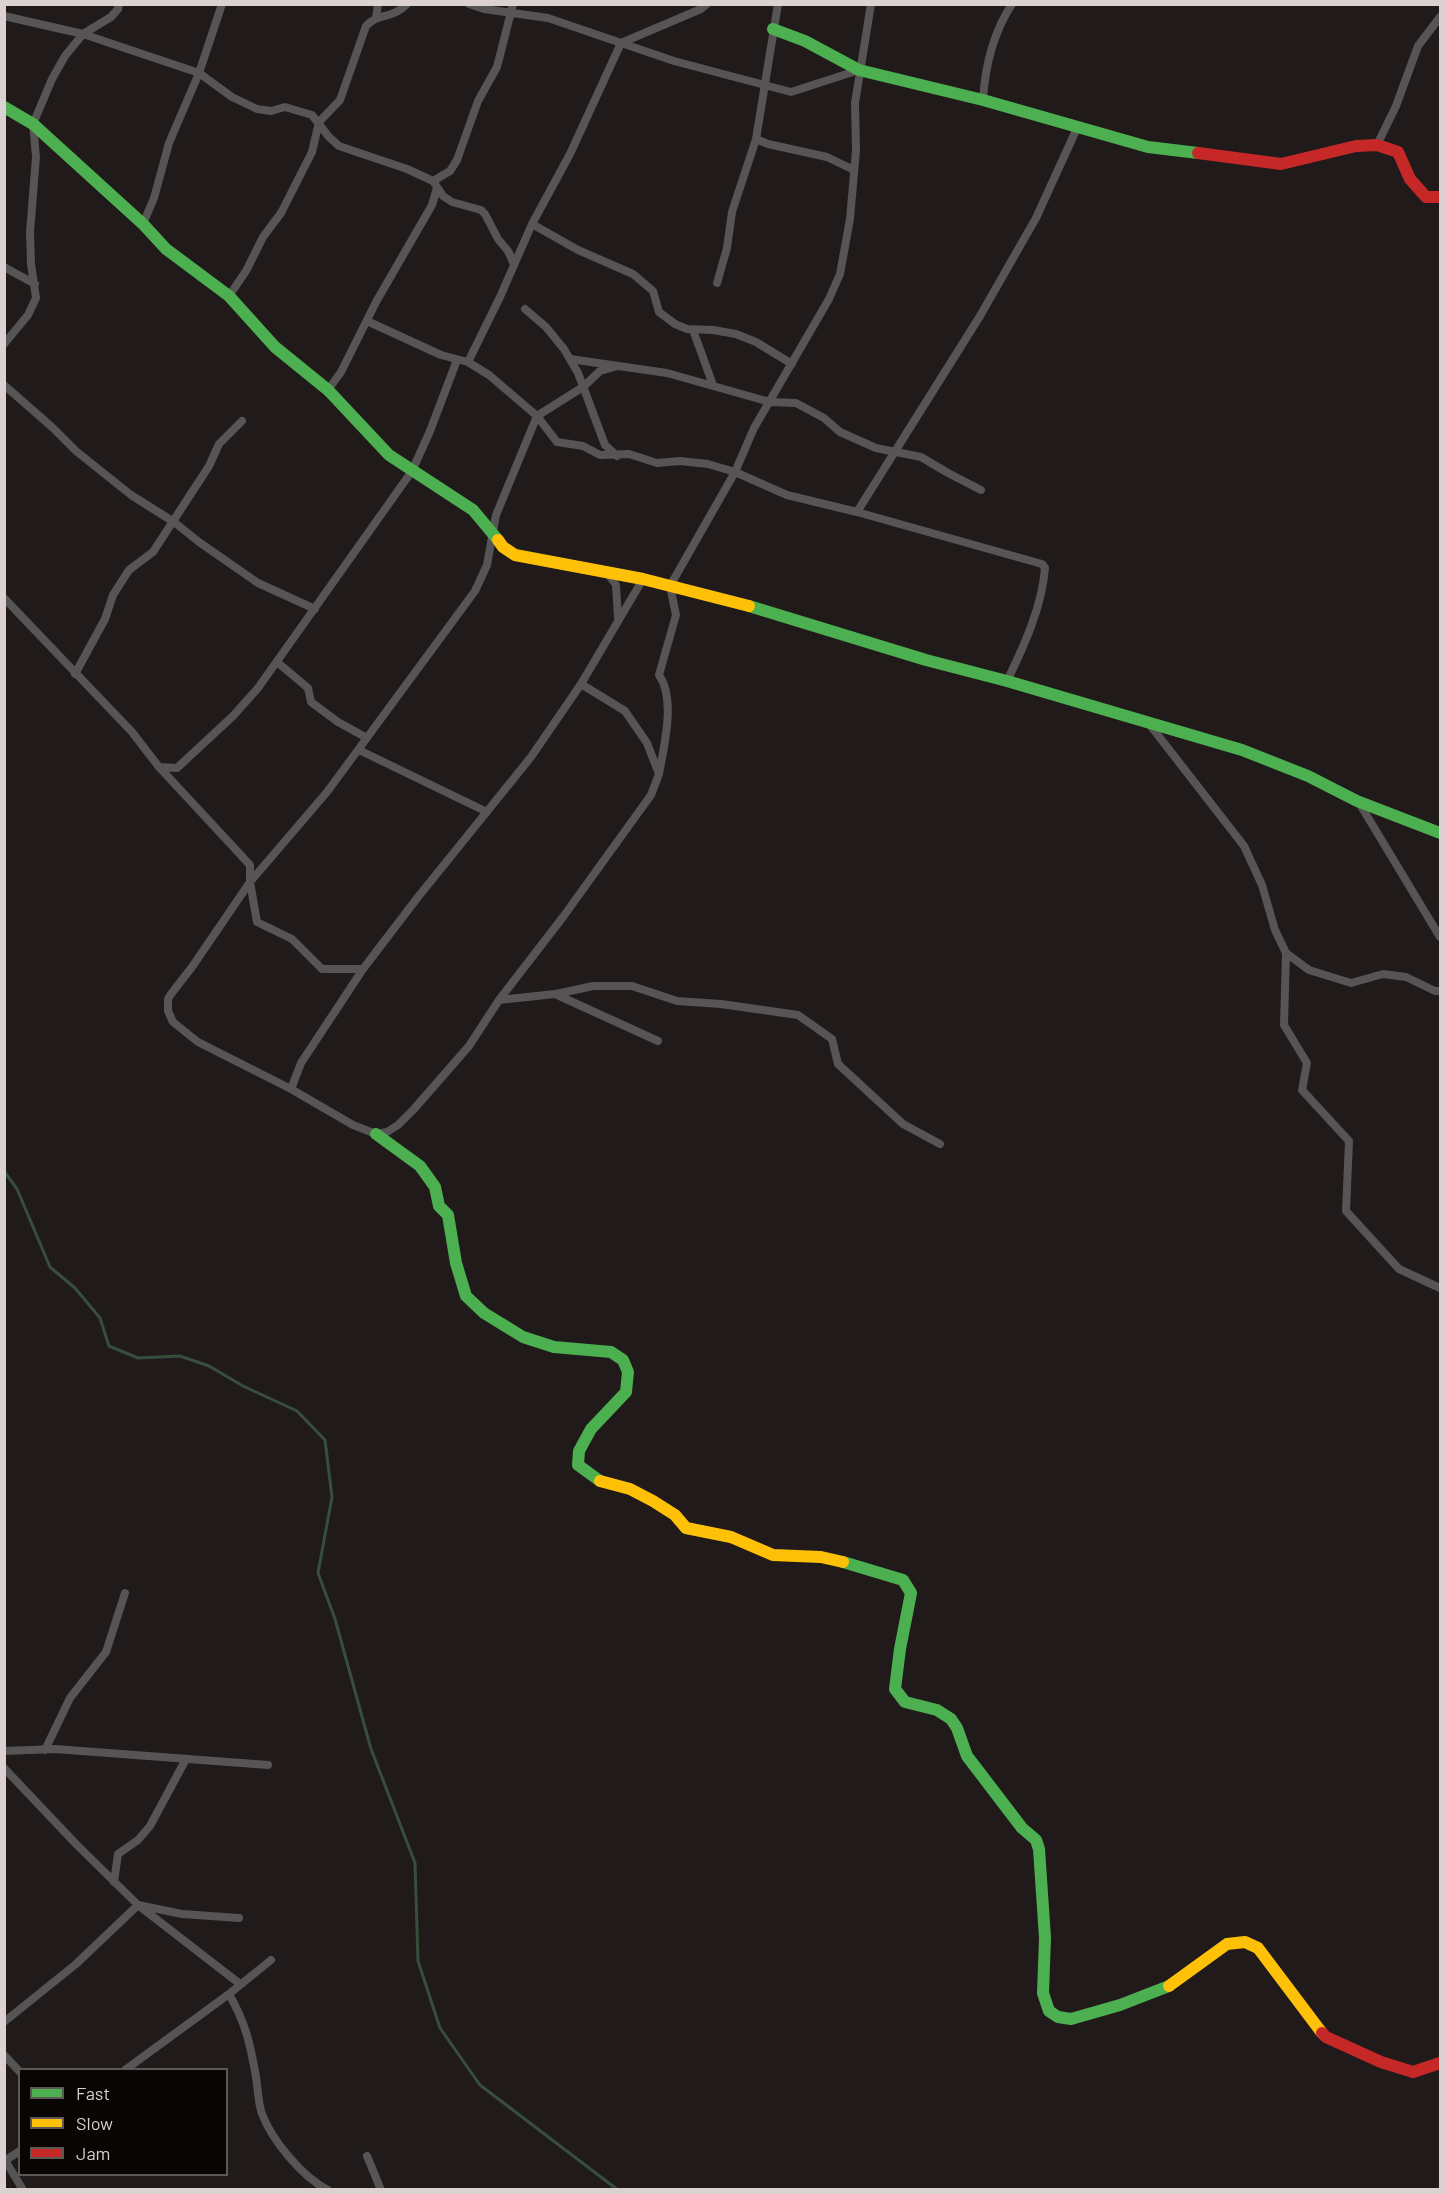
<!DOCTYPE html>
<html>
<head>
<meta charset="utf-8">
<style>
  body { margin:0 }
  #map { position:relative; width:1445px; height:2194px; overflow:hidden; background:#201a1a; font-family:Barlow,sans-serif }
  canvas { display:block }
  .frame { position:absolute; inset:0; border:6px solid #dad1d0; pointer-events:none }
  .legend { position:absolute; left:18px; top:2068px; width:210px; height:108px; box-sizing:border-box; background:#090505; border:2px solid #5d5756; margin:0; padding:8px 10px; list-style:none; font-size:18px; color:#dad1d0 }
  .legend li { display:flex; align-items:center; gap:12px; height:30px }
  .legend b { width:30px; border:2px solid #5d5756 }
</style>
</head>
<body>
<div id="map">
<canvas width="1445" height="2194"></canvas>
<div class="frame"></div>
<ul class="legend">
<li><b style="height:8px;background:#4caf50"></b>Fast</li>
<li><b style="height:8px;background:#ffc107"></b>Slow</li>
<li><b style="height:8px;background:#c62828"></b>Jam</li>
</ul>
</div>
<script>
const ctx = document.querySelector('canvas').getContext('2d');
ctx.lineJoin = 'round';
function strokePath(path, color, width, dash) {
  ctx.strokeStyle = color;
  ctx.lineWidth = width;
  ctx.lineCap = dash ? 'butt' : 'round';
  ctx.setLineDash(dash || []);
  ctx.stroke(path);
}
const stream = new Path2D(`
  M4 1171 17 1189 50 1267 75 1288 100 1318 109 1346 138 1358 180 1356 209 1366 243 1386 297 1411 325 1440 332 1497 318 1573 335 1619 371 1749 415 1863 418 1961 440 2028 480 2085 618 2190`);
const street = new Path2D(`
  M469 4 484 9 548 18 674 61 791 92 859 70
  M4 16 83 34 199 73 232 97 257 109 271 111 285 107 312 115 329 137 339 146 407 169 433 181 443 196 452 202 481 210 485 214 498 239 508 251 514 264
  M376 18 378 4
  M983 100C985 67 993 33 1012 4
  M756 139 768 144 827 157 854 170
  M1377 145 1396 106 1418 46 1440 17
  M433 181 450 171 457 160 478 101 497 67 513 4
  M143 224 154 198 169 143 199 73 222 4
  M532 224 578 250 633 274 653 291 659 312 675 324 687 329 713 330 736 334 756 342 792 364
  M4 267 35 284
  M717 283 727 248 732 212 756 139 778 4
  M229 296 246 271 263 237 281 213 312 152 319 122 340 100 366 26C377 13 393 19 407 4
  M525 309 546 327 564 349 578 373 605 445 617 456
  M367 321 441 355 468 362 489 375 537 416 557 442 583 446 600 455 629 454 657 463 680 461 708 464 735 472 787 495 857 512 1042 564 1045 568C1042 607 1024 646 1007 681
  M693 330 713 385
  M4 344 28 315 36 298 31 264 30 232 36 157 33 124 52 79 65 56 83 34 111 17 118 9 119 4
  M570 359 667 373 770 402 796 403 824 418 840 432 876 448 921 457 948 473 981 490
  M468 362 500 297 532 224 570 154 621 43 701 9 707 4
  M618 366 600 371 583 387 537 416 496 515 487 565 475 591 327 792 250 882 192 967 171 994 168 999V1011L173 1022 198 1042 291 1089 353 1125 376 1134 387 1132 398 1125 414 1109 469 1046 499 1000 555 994 658 1041
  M4 385 53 428 76 451 131 495 174 522 199 542 258 583 315 609
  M328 390 341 372 376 302 432 205 437 188
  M857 512 980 316 1036 218 1078 126
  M608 574 616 585 618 618
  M4 598 132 732 159 767 250 865V882L257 922 292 939 322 969H363
  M277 662 308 688 311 702 338 722 367 738
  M75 674 105 619 113 595 129 570 153 552 209 466 219 444 242 421
  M1150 725 1244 846 1262 885 1275 930 1286 953 1309 970 1351 983 1383 974 1406 977 1435 991H1440
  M359 750 487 812
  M159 767 177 768 233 716 258 688 412 471 430 431 457 360
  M659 774C664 746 676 699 659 675L676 615 670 586 735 472 754 428 829 299 840 274 850 219 856 150 855 103 871 4
  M1358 801 1440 937
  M1286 953 1284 1025 1307 1063 1302 1090 1349 1141 1346 1211 1399 1269 1440 1288
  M556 994 593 986H632L677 1001 721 1004 798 1015 832 1039 838 1064 903 1124 940 1144
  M499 1000 563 917 651 795 659 774 647 743 625 711 581 684
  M291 1089 301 1063 363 969 418 897 531 757 581 684 643 579
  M45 1750 70 1698 106 1652 125 1593
  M4 1751 55 1749 268 1765
  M4 1768 76 1844 138 1905 240 1984
  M114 1882 118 1854 138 1840 150 1826 186 1759
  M229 1994C246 2024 250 2043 256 2077 258 2089 258 2103 262 2114 272 2140 302 2177 328 2190
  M4 2022 76 1964 138 1905 182 1914 239 1918
  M4 2055 20 2072
  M125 2070 229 1994 271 1960
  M367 2156 381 2190
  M5 2160 23 2190
  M4 2161 20 2151`);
const fast = new Path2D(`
  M773 29 805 41 859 70 983 100 1148 147 1198 153
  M4 107 33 124 143 224 166 249 229 296 275 347 328 390 389 455 473 510 498 540
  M749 606 926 660 1007 681 1242 750 1308 776 1357 801 1440 833
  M376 1134 420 1166 435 1187 439 1206 448 1215 456 1263 466 1296 484 1313 523 1337 554 1347 611 1352 623 1360 628 1372 626 1392 591 1429 579 1451 578 1465 600 1481
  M843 1562 903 1580 911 1593 900 1649 895 1689 905 1702 937 1710 951 1719 957 1728 967 1756 1022 1828 1036 1840 1039 1849 1045 1938 1043 1993 1049 2011 1058 2017 1071 2019 1120 2005 1169 1986`);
const slow = new Path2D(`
  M498 540 503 547 515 555 643 579 749 606
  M600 1481 630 1489 653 1501 675 1515 686 1528 731 1537 773 1555 821 1557 843 1562
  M1169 1986 1227 1944 1245 1942 1258 1948 1322 2033`);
const jam = new Path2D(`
  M1198 153 1281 164 1356 146 1377 145 1398 152 1410 179 1426 197H1440
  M1322 2033 1326 2037 1381 2062 1413 2072 1440 2063`);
strokePath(stream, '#384e3c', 3);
strokePath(street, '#565454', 8);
strokePath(fast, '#4caf50', 12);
strokePath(slow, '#ffc107', 12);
strokePath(jam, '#c62828', 12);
</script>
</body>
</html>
